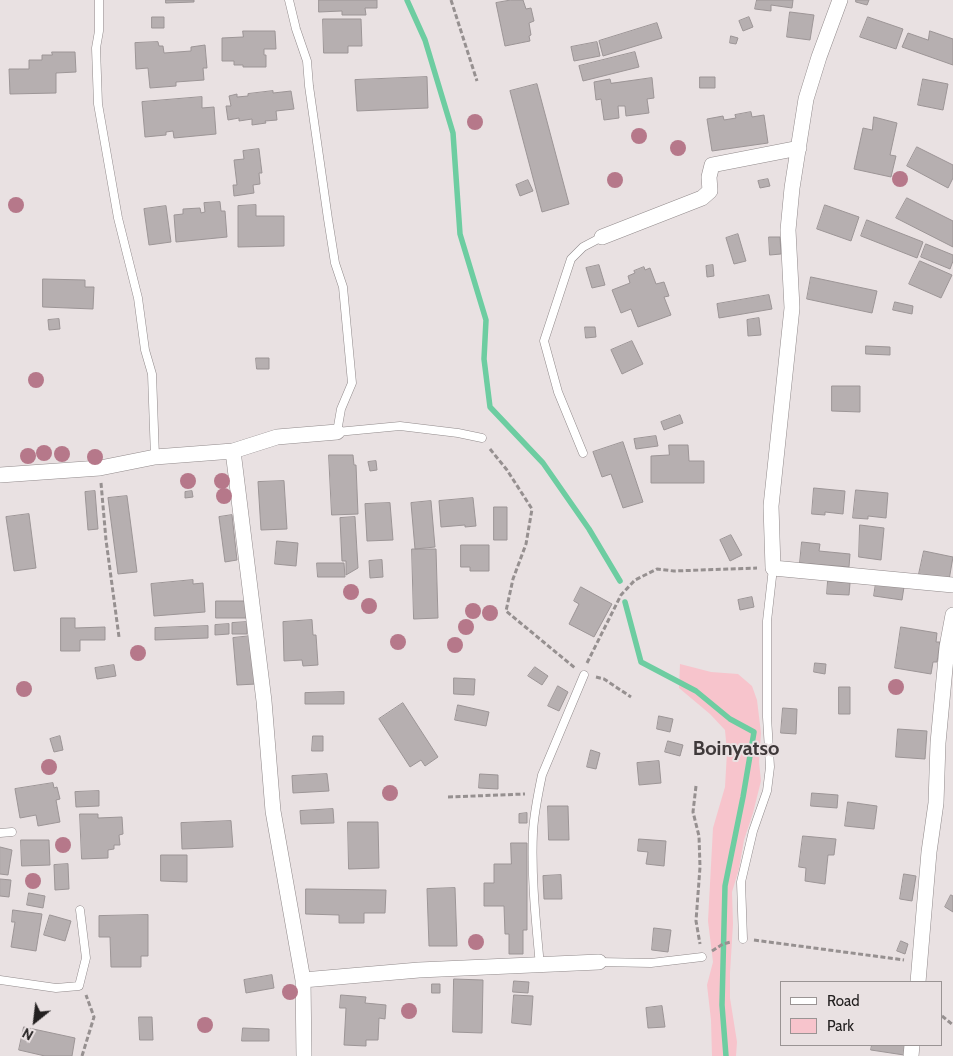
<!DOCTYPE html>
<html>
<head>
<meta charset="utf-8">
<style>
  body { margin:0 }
  #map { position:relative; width:953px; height:1056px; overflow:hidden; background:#e9e1e2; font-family:Cabin,sans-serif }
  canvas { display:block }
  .legend { position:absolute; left:780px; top:981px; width:162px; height:65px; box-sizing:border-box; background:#e9e1e2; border:1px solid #9a9494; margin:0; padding:6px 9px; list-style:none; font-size:15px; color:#232020 }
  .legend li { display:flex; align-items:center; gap:10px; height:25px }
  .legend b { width:25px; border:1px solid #9a9494 }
  .north { position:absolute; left:10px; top:996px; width:50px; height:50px; -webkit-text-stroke:4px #e9e1e2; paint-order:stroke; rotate:209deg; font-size:14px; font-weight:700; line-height:20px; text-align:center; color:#232020 }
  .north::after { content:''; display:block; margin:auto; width:18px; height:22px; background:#232020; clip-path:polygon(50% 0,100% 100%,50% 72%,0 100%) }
</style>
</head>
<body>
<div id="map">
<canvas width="953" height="1056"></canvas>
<ul class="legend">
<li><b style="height:6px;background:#fff"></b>Road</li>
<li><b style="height:14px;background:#f7c4cc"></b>Park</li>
</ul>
<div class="north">N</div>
</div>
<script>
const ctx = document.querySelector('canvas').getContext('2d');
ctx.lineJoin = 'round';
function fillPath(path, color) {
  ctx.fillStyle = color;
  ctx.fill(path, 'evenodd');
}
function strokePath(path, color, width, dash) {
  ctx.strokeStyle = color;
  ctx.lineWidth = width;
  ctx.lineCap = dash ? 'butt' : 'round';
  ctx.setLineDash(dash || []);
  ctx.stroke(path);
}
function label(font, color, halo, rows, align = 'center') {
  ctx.font = font + ' Cabin,sans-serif';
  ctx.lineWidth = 4;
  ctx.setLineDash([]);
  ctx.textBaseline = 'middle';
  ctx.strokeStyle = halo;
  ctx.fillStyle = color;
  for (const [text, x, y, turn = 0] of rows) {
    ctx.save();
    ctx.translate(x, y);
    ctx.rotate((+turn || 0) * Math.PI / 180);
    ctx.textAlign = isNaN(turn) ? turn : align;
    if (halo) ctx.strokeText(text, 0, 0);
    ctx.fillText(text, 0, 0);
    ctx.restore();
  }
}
const green = new Path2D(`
  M680 664 711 672 738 674 752 686 757 700 761 733 759 762 761 781 753 813 744 840 739 869 732 892 733 924 730 973V998L737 1042 736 1056H712L711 1020 707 985 713 962 708 921 713 828 725 787 727 752 725 730 710 714 679 688Z`);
const stream = new Path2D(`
  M407 0 425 40 453 133 460 234 486 320 484 359 490 407 543 463 589 529 620 581
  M625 602 641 662 696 691 730 719 754 732 743 797 725 886 722 1005 726 1056`);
const building = new Path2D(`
  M166 0H194V2L166 3Z
  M319 0H377V8H365L366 15H342V11L319 12Z
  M511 0H523L526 9 531 8 534 21 529 23 531 35 529 36 530 41 505 46 496 3Z
  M757 0H793L792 8 771 5V11L755 9Z
  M856 0H869L867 5 856 2Z
  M790 12 814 15 810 40 787 37Z
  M152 17H164V28H152Z
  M749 17 753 27 743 31 739 21Z
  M868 17 903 29 896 49 860 37Z
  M323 19H361L362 46H348V53H324Z
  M657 23 662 38 603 56 599 41Z
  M243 31H275L276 49H264V55H266V67H243V65H234V61H222V38L243 37Z
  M930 31 953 39V65L902 47 908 33 928 40Z
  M731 36 738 38 736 44 730 43Z
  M158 42 159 46H163L164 53 191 51V47L205 45 207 68H203L204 80 176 82V86L150 88 148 68 136 69 135 43Z
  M597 42 600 56 574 61 571 47Z
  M52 52H75L76 72 56 73V93L10 94 9 69H29V60H42V55H52Z
  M635 52 639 67 583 81 579 66Z
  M427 77 428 108 357 111 355 80Z
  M700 77H715V88H700Z
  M652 78 654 98 647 99 649 113 626 116 625 106H618L619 118 604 120 601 99 596 100 594 82 610 79 611 83Z
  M923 79 948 84 943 110 918 105Z
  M537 84 569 204 542 212 510 91Z
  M273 91V93L291 91 294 109 276 111 277 120 265 121 266 123 252 125V119L239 121V118L228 120 226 106H231L229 96 237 94V97L248 96V94Z
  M202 97V108L214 107 216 134 174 138 173 131 166 132V135L145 137 142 102Z
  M751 112 752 117 764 115 768 143 712 151 707 119 723 116 724 120 736 118 735 115Z
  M874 117 897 123 890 155 896 156 891 177 854 169 863 128 872 130Z
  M917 147 953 165V178L948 188 907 166Z
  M259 149 262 173H259L260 184 253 185 254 193 234 196 233 185H237L234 160 244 159 243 151Z
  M768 179 770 186 760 188 758 181Z
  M528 180 533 191 520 196 516 185Z
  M907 198 953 221V247L896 218Z
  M220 202 221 211H225L227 237 176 242 174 215 183 214V209L200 208 201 213 205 212 204 203Z
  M256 205V216H284V246L238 247V206Z
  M825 205 859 217 851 241 817 229Z
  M166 206 171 242 149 245 144 209Z
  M867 220 923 242 917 258 861 236Z
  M738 234 746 261 734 264 726 238Z
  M769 237H780L781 254 770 255Z
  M926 244 953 255V261L950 269 921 257Z
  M920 261 952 275 941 298 909 284Z
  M599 265 605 285 592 288 586 268Z
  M713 265 714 276 707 277 706 266Z
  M644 267 645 270 650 268 656 284 664 282 669 296 664 297 671 315 638 327 631 309 621 313 612 290 630 283 628 276 635 273 634 271Z
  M811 277 877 291 872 313 807 299Z
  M43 279 85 280V287H94L93 309 43 307Z
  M769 295 772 309 719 318 717 304Z
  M895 302 913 306 912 314 893 310Z
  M759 318 761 335 748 336 747 320Z
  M59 319 60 329 49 330 48 320Z
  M585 327H595L596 337 586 338Z
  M632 341 643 364 622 374 611 350Z
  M866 346 890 347V355L866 354Z
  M256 358H269V369H257Z
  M832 386H860V412L832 411Z
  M680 415 683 423 664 430 661 422Z
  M656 436 658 446 636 449 634 439Z
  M623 442 643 502 623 508 611 474 602 477 593 452Z
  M669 445H688L689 461H704V483H651V456L669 455Z
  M329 455H353L354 465H356L358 514 332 515Z
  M376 461 377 470 370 471 368 462Z
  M284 481 287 529 261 530 258 482Z
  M814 488 845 491 843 514 825 512V515L812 514Z
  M856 490 888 493 886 518 868 516V519L853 518Z
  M95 491 98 529 88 530 85 492Z
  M192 491 193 497 185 498V492Z
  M127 496 137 572 118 574 108 498Z
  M473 498 476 526 465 527V525L441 527 439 501Z
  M431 501 435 547 415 549 411 503Z
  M390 503 393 540 367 541 365 504Z
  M494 507H507V540H494Z
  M29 514 36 568 14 571 6 517Z
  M232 515 237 560 225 562 219 517Z
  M355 517 358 568 346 575V561H342L340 518Z
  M860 525 884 528 881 560 859 557Z
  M731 535 742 555 730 561 720 540Z
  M277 541 298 543 296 566 275 564Z
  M802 542 820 544 819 551 850 554 849 567 800 563Z
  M461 545H489V571H470V567H461Z
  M412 549H436L438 618 414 619Z
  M924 551 953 557 949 580 919 574Z
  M382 560 383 577 370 578 369 561Z
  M317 563H344L345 577H318Z
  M193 580V584L203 583 205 612 154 616 151 584Z
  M828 581 850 583 849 595 827 594Z
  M876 583 904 587 902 600 874 596Z
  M581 587 612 604 594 637 569 624 579 604 574 601Z
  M752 597 754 607 740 610 738 600Z
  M216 601H248V618H216Z
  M61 618H75V628L105 627V640H80V651H61Z
  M312 620 313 635H316L318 665 303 666 302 660 284 661 283 622Z
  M247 622V634H232V623Z
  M229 624V634L215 635V625Z
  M208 626V638L155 640V628Z
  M901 627 937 633 936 642H940L937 662H933L931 674 895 668Z
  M251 636 256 684 237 685 233 638Z
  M815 663 826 664 825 674 814 672Z
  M114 665 116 676 97 679 95 668Z
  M535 667 548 676 542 685 528 676Z
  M454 678 475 679 474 695 454 694Z
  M558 686 568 692 559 711 548 706Z
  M839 687H850V714H839Z
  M344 692V704H305V693Z
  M403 703 438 757 425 766 421 760 410 767 379 719Z
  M458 705 489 712 486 726 455 720Z
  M783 708 797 709 796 734 781 733Z
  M659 716 673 719 670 732 657 729Z
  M898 729 927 731 925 759 896 757Z
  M60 736 63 750 54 752 50 739Z
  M313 736H323V751H312Z
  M668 741 683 745 680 756 665 752Z
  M591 750 600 753 596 769 587 767Z
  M659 761 661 783 639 785 637 763Z
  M327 774 329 791 293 793 292 776Z
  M480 774 498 775V789L479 788Z
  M53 783 54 788 57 787 60 799 56 800 60 822 38 826 36 815 20 818 15 789Z
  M99 791V806L76 807 75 792Z
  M812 793 838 795 837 808 811 806Z
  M848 802 877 806 874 829 845 826Z
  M548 806H568L569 840H549Z
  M333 809 334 823 301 824 300 811Z
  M527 813V823H519V814Z
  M80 814H98V818L122 817 123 834 119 835 120 845H114V849L108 850V858L82 859Z
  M231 821 233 847 182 849 181 823Z
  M348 822H378L379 868 349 869Z
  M803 836 836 839 834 855H828L825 884 805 881 806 868 799 867Z
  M639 839 666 841 664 866 646 864 648 852 638 851Z
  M21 840H49L50 865 22 866Z
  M511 843H527V930H523V954H509V934H505L504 906H484V883H494V864H511Z
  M0 847 12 850 8 875 0 874Z
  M161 855H187V882L161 881Z
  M68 864 69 889 55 890 54 865Z
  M904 874 916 876 912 901 900 899Z
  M561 875 562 899H544L543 876Z
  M0 879 11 880 9 897 0 896Z
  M455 888 457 946H429L427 889Z
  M306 889 386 890 385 913H364V923H339V915L306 914Z
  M29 893 45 896 43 908 27 905Z
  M951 895 953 896V912L945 907Z
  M13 910 42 914 36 951 11 947 15 922H12Z
  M50 915 71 921 65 941 44 935Z
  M148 915V956H141V967H111L110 937H99V916Z
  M654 928 671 930 668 952 652 950Z
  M901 941 908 944 905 954 897 951Z
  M272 975 274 988 246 993 244 980Z
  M454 979 483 980 482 1033 453 1032Z
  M514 981 529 982 528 993 513 992Z
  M432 984H440V993H432Z
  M341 995 366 997 365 1003 386 1005 385 1019 379 1018 378 1040H366V1046L344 1045 346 1008H340Z
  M514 995 533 996 531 1025 512 1023Z
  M662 1006 665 1027 648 1028 646 1008Z
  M139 1017H152L153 1040H140Z
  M24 1027 75 1038 72 1056H45L19 1050Z
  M243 1028 269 1029V1041H242Z
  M872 1045H905L904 1055 871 1050Z`);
const path = new Path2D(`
  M451 0 477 81
  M490 449 507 470 532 509 526 544 513 579 506 611 575 668
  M101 483 106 540 119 637
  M587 663 621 595 635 580 657 569 674 571 757 568
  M596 677 604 679 631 697
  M696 786 693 812 699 836 700 867 696 921 700 944
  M448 797 525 794
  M754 940 904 960
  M712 951 723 944 731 942
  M942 1016 953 1025
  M82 1056 94 1017 86 995`);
const service = new Path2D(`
  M99 0V31L96 48 98 104 118 218 138 298 145 350 152 374 155 457
  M289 0 296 29 307 61 309 86 328 219 335 263 343 287 352 383 341 409 337 432 400 426 458 433 482 438
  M583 453 558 392 544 341 571 259 583 247 602 237
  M0 833 12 832
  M743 939 741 882 753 831 767 791 770 767 767 717V621L773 568
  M599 962 651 963 702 957
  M540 966C536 922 531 877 533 832 534 813 538 794 542 775L584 675
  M0 980 56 988 79 986 86 958 80 910`);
const minor = new Path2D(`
  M840 0 819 57 806 99 792 188 788 230 792 308 771 506 773 568 953 585
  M602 237 702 198 710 191 709 177 712 165 799 148
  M233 451 264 701 273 811 303 980 304 1056
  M0 475 100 468 155 457 233 451 277 437 337 432
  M303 980 419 970 599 962
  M918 982 929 852 936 803 938 743 947 647 953 615
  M911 1056 912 1045`);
const trees = [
  [475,122],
  [639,136],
  [678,148],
  [900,179],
  [615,180],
  [16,205],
  [36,380],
  [44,453],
  [62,454],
  [28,456],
  [95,457],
  [188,481],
  [222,481],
  [224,496],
  [351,592],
  [369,606],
  [473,611],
  [490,613],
  [466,627],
  [398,642],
  [455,645],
  [138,653],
  [896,687],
  [24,689],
  [49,767],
  [390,793],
  [63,845],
  [33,881],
  [476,942],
  [290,992],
  [409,1011],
  [205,1025]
];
const districtNames = [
  ["Boinyatso",736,749]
];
fillPath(green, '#f7c4cc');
strokePath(stream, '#6dcda1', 5.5);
fillPath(building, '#b6afb0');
strokePath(building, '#9c9596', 1);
strokePath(service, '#918a8b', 9);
strokePath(minor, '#918a8b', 16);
strokePath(path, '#969090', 3, [5, 2.5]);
strokePath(service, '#fff', 8);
strokePath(minor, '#fff', 15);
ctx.fillStyle = '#b6788a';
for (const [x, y] of trees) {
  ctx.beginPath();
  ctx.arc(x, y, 8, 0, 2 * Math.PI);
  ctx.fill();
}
label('bold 20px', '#3f393a', '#e9e1e2', districtNames);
</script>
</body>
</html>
